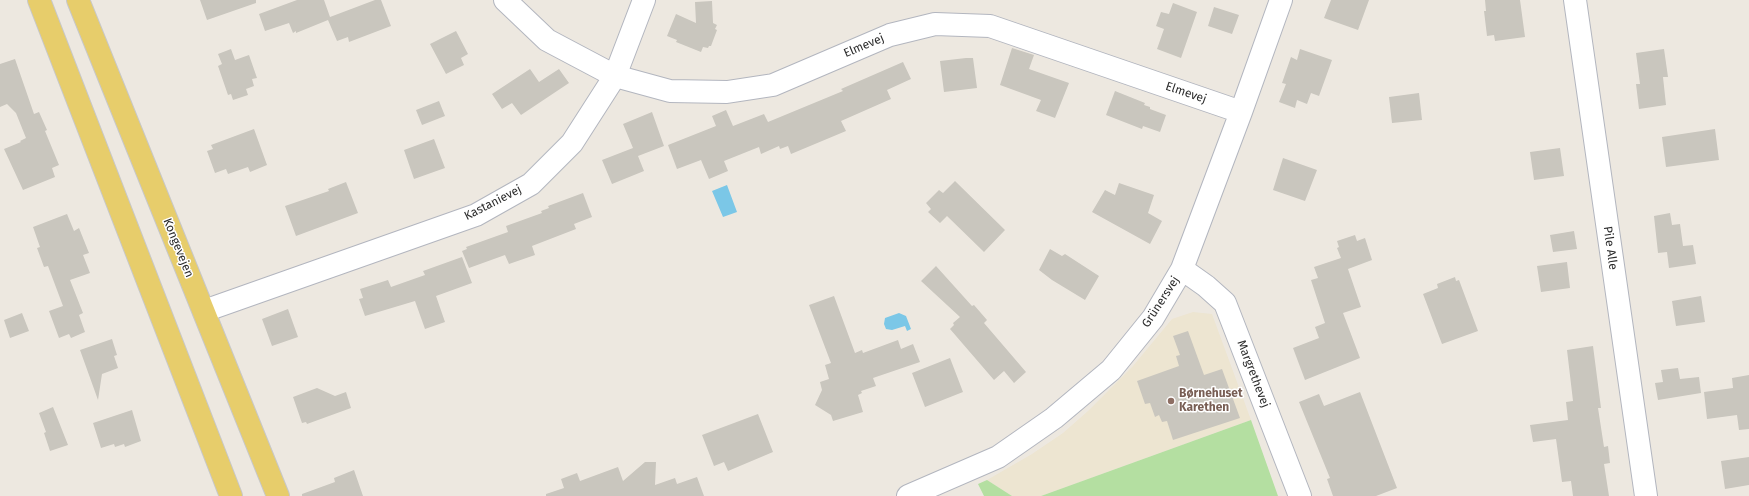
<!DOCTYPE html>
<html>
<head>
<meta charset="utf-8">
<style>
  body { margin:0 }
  canvas { display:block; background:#ede8e0 }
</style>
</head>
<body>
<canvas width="1749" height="496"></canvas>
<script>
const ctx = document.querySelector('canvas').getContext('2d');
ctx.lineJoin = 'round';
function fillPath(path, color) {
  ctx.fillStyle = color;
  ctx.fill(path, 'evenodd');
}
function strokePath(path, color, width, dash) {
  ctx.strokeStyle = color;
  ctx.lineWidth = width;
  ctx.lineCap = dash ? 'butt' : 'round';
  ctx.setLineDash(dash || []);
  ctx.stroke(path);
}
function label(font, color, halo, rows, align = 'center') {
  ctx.font = font + ' "Fira Sans",sans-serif';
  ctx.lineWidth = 3;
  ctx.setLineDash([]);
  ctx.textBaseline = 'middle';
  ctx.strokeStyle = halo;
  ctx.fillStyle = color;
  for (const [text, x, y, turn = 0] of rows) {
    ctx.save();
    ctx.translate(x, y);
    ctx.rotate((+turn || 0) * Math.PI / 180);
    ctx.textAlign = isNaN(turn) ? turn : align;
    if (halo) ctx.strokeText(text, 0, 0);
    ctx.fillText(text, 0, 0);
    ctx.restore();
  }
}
const education = new Path2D(`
  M1193 312 1212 314 1251 420 1041 496H1012L987 480 1032 454 1063 433 1088 411 1133 366 1172 319Z`);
const green = new Path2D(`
  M1251 420 1278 496H1041Z
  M987 480 1012 496H984L978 484Z`);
const water = new Path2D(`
  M727 185 737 212 723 217 712 191Z
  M899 313 906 316 911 329 907 331 905 326 892 330 886 329 884 324 885 318Z`);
const building = new Path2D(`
  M200 0H256V3L207 20Z
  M297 0H324L330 17 375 0H381L391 26 349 42 348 37 337 41 328 20 296 33V31L293 33 289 23 265 31 259 14Z
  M1331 0H1369L1358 30 1324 18Z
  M1485 0H1520L1525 37 1495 41 1494 35 1487 36 1484 11H1486Z
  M712 1 713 23 717 25 715 29 717 30 711 46H709L708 48 703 47 701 52 676 42 677 40 667 36 676 14 696 23 695 2Z
  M1173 3 1197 12 1181 58 1157 49 1164 29 1156 26 1161 12 1169 14Z
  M1214 7 1239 15 1232 34 1208 26Z
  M456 31 468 54 461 58 464 65 446 74 430 44Z
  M1012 48 1034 55 1029 69 1069 83 1055 118 1036 111 1041 100 1000 85Z
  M231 49 235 60 249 55 257 78 252 79 254 86 246 89 248 95 233 100 231 94 228 95 218 66 222 64 218 54Z
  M1300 49 1332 60 1319 96 1311 93 1307 104 1297 100 1295 108 1279 102 1286 84 1282 83 1291 57 1297 60Z
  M1664 49 1668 77H1663L1666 105 1639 109 1636 84H1640L1636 53Z
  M966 58H973L977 88 944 92 940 61Z
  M15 59 34 114 39 112 47 130 45 131 59 165 52 168 55 177 23 190 4 149 21 142 20 141 26 138 16 113 7 104 0 107V64Z
  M903 62 911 79 887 90 891 99 841 121 846 131 791 154 788 146 780 149 779 146 761 154 759 147 724 161 728 171 709 179 701 160 677 169 668 145 716 126 712 116 726 110 733 126 764 114 768 122 843 91 841 89Z
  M530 69 539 82 559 69 569 83 521 115 512 103 502 109 492 94Z
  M1115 91 1145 103 1144 105 1150 107V109L1166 115 1160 132 1143 126 1142 129 1106 115Z
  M1419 93 1422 120 1392 123 1389 97Z
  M439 101 445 116 422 125 416 110Z
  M652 112 664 146 638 156 644 171 612 184 602 160 633 148 623 124Z
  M254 129 267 165 250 172 248 167 228 174 226 169 215 173 207 151 213 149 211 145Z
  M1715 129 1719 160 1666 167 1662 137Z
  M434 139 445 168 414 179 404 150Z
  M1560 148 1564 176 1534 180 1530 152Z
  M1283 158 1317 170 1305 201 1273 190Z
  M955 181 1005 230 984 252 947 216 940 223 928 212 931 209 926 203 939 190 943 193Z
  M346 182 358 213 296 236 285 206 329 191 328 189Z
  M1119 183 1154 195 1148 213 1162 221 1150 244 1092 212 1105 190 1115 195Z
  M583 193 592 217 574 224 576 229 532 246 535 255 509 264 505 255 469 268 462 251 467 249 466 247 508 232 506 226 542 213 541 211 549 208 548 206Z
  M1670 213 1672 225 1680 224 1683 246 1693 245 1696 264 1669 268 1667 252 1658 253 1654 216Z
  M67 214 74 231 79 228 89 253 83 255 90 273 70 280 83 313 79 315 85 332 71 338 69 334 59 338 49 311 63 306 48 266 44 267 37 248 40 247 33 227Z
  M1574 231 1577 249 1553 252 1550 235Z
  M1355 235 1357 241 1365 238 1372 260 1348 269 1361 307 1343 313 1360 358 1305 380 1293 348 1319 338 1315 327 1325 323 1311 280 1318 278 1314 267 1341 258 1337 248 1339 247 1337 241Z
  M1050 249 1062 256 1065 254 1099 276 1085 300 1052 280 1039 270Z
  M462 257 472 283 436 296 445 322 425 329 415 301 365 316 359 299 363 298 360 289 388 280 391 287 425 275 423 271Z
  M1567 262 1570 288 1541 292 1537 266Z
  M936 266 972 306 974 305 987 320 984 323 1026 372 1014 383 1004 371 994 380 950 329 954 325 953 323 960 317 921 281Z
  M1455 277 1456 281 1459 280 1478 331 1442 344 1423 294 1438 288 1437 284Z
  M834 296 855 353 862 350 863 353 898 340 901 349 913 344 920 362 873 378 876 386 861 391 862 393 858 395 863 412 833 421 831 415 815 405 822 390 820 382 829 379 825 365 831 363 809 305Z
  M1701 296 1705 322 1676 326 1672 301Z
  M288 309 298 337 272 346 262 319Z
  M22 313 29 331 10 338 4 320Z
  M1188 331 1204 375 1222 369 1240 418 1173 440 1167 421 1162 422 1159 415 1155 417 1150 403 1145 404 1137 381 1179 366 1176 356 1180 355 1173 336Z
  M112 339 117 355 114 356 118 368 102 374 98 400 80 350Z
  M1593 346 1601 408H1598L1604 447 1608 446 1610 463 1604 464 1609 496H1573L1571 481 1562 482 1556 439 1533 442 1530 425 1568 420 1566 402 1573 401 1567 350Z
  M950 358 963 392 925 407 912 373Z
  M1678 368 1680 379 1699 377 1701 393 1658 400 1655 383 1663 382 1661 370Z
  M1749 375V429L1739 430 1737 415 1707 419 1704 392 1733 388 1732 378Z
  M317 388 335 396 346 392 351 408 307 424 306 422 302 423 293 397Z
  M1360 392 1397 488 1376 496H1333L1327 479 1330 478 1299 402 1319 394 1324 406Z
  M53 407 68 445 50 451 44 433 46 432 39 413Z
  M132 410 141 441 125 447 124 444 115 447 114 444 101 448 93 423Z
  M758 414 773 452 728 471 724 462 714 466 702 435Z
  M1749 457V485L1725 489 1721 461Z
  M645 462H656L655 485 675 478 677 484 697 477 704 496H546V494L564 488 561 479 577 473 580 481 618 467 623 481Z
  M354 470 363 496H302V494L335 482 334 478Z`);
const minor = new Path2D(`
  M505 0 547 40 615 76 670 91 727 92 773 85 890 35 935 24 990 26 1241 112
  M1575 0 1646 496
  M1182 269 1206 286 1225 303 1300 496
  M204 311 476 215 531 184 572 143 615 76 644 0
  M908 496 998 457 1054 418 1111 370 1153 318 1182 269 1241 112 1281 0`);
const major = new Path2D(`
  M39 0 231 496
  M78 0 278 496`);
const markers = [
  [1171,401,4,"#8d6e63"]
];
const streetNames = [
  ["Elmevej",864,46,-23],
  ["Elmevej",1186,93,19],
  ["Kastanievej",493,203,-27],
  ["Kongevejen",178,248,68],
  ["Pile Alle",1610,248,82],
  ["Grünersvej",1161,302,-57],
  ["Margrethevej",1253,374,69]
];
const educationNames = [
  ["Børnehuset",1179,394],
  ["Karethen",1179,408]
];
fillPath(education, '#ede5d1');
fillPath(green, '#b4dfa1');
fillPath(water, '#7bc7e7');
fillPath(building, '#c9c6be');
strokePath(minor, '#b3b6bf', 24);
strokePath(major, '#c8c8c8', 24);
strokePath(minor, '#fff', 22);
strokePath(major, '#e7cd6b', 22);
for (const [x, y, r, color] of markers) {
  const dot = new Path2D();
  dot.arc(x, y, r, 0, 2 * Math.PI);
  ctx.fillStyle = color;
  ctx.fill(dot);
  strokePath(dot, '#fff', 1.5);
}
label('12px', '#2c2c2c', '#fff', streetNames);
label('bold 12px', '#785e54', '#fff', educationNames, 'left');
</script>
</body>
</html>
